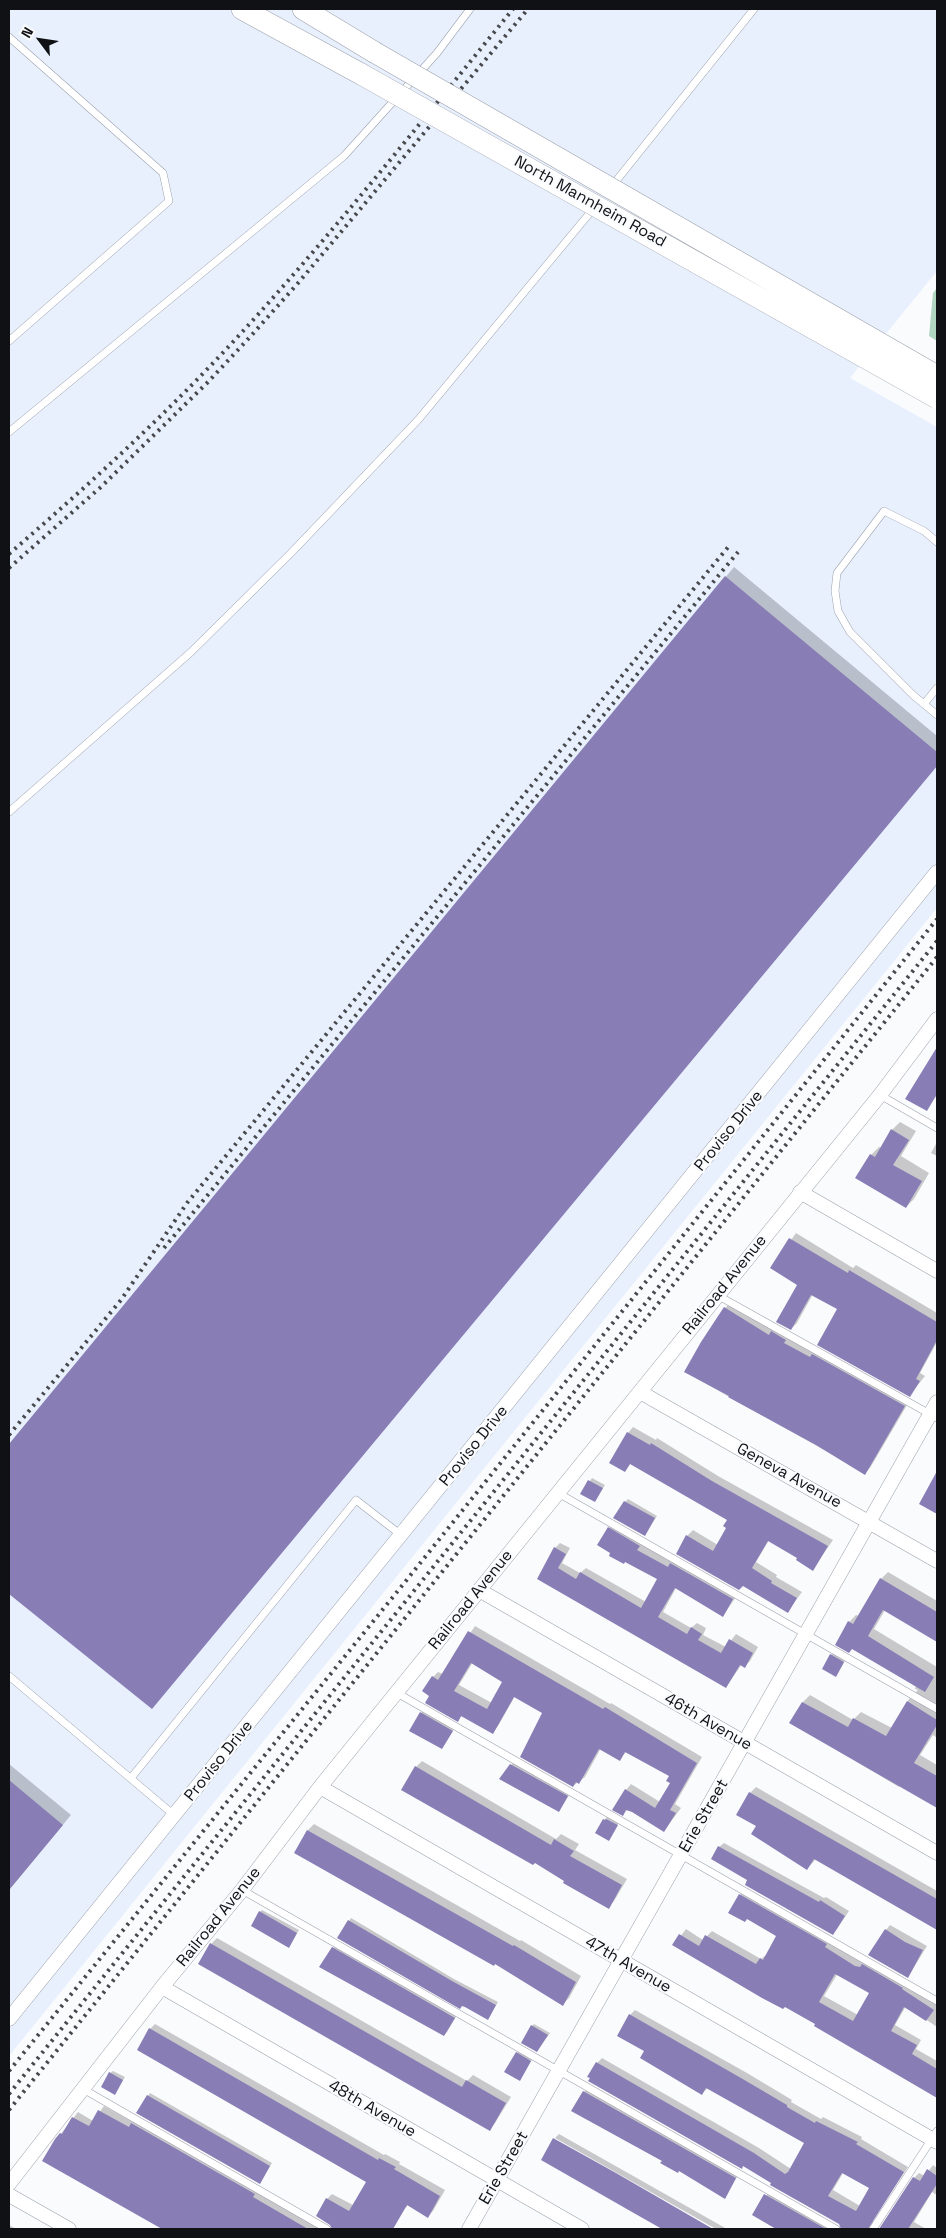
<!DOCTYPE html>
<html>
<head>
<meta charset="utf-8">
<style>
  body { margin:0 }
  #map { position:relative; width:946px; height:2238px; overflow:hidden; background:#fafbfd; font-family:"Space Grotesk",sans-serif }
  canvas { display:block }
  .frame { position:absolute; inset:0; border:10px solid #0f1114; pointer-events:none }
  .north { position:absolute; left:15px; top:15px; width:50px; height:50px; -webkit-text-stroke:4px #fafbfd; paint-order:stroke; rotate:301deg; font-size:14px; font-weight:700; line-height:20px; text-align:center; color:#0f1114 }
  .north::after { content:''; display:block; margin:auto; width:18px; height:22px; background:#0f1114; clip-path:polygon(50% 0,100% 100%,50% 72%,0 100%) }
</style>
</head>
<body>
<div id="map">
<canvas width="946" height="2238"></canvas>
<div class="frame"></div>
<div class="north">N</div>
</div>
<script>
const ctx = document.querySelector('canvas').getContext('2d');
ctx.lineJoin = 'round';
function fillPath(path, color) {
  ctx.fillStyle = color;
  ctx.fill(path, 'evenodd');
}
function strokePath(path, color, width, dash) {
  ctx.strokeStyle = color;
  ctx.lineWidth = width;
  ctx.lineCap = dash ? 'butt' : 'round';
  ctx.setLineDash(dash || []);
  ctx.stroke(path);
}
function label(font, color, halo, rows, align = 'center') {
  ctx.font = font + ' "Space Grotesk",sans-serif';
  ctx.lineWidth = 4.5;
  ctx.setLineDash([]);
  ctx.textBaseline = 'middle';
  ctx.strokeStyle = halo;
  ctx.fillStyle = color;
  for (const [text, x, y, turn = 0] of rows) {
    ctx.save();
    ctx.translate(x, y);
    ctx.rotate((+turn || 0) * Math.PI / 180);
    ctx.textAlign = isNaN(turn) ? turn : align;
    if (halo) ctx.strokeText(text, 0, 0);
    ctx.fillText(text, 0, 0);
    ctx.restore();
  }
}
const built = new Path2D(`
  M9 9H937V271L850 378 937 427V908L9 2056Z`);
const green = new Path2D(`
  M937 288V341L929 336 933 293Z`);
const shadow = new Path2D(`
  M734 567 937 736V766L152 1707 9 1593V1446Z
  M937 1050V1095L926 1109 907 1098Z
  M900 1122 916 1131 901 1156 929 1173 914 1199 906 1207 857 1178 871 1155 879 1147 882 1148 892 1130Z
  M937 1142V1156L931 1153Z
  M796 1233 853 1268 856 1265 937 1313V1342L920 1373 925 1376 910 1395 838 1308 813 1294 797 1323 791 1329 798 1284 772 1267Z
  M731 1302 910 1400 870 1468 865 1473 685 1372 725 1308Z
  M633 1427 656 1440 657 1438 718 1476 833 1540 813 1569 799 1558 769 1540 756 1562 777 1575 776 1577 802 1592 788 1611 687 1536 693 1530 718 1545 727 1527 728 1520 631 1463 625 1470 628 1433Z
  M592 1478 605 1485 597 1498 582 1494Z
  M628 1499 657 1516 645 1535 625 1502Z
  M614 1523 738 1594 723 1616 676 1588 663 1612 691 1628 697 1623 706 1628 703 1635 726 1647 736 1634 758 1647 750 1661 745 1666 742 1664 726 1687 539 1578 555 1548 560 1543 570 1548 562 1563 580 1573 586 1568 646 1602 659 1578 609 1528Z
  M888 1572 937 1601V1641L885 1610 874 1629 937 1667V1738L933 1735 920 1755 937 1765V1806L900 1785 899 1787 791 1723 803 1702 810 1695 853 1720 861 1712 892 1728 909 1699 918 1690 915 1689 916 1685 849 1622 856 1615 859 1616 881 1579Z
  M475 1626 610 1704 611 1703 702 1757 675 1804 681 1808 664 1831 628 1809 623 1814 626 1790 631 1784 660 1802 672 1783 670 1776 627 1751 620 1759 601 1748 585 1777 573 1786 544 1713 515 1696 498 1726 493 1732 463 1715 458 1720 431 1696 433 1677 438 1672 443 1674ZM473 1662 504 1681 492 1703 459 1685Z
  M833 1652 846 1659 838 1673 831 1655Z
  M425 1709 456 1726 442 1748 421 1713Z
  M422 1761 556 1839 561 1834 579 1844 575 1850 627 1879 614 1901 608 1907 565 1880 416 1767Z
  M515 1761 571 1792 559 1811 511 1765Z
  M9 1764 71 1815 9 1890Z
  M756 1787 937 1891V1928L816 1859 807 1869 758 1826 750 1793Z
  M607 1817 619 1822 611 1837 604 1820Z
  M314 1824 520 1941 521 1940 581 1976 569 1998 563 2004 527 1981 295 1852 308 1830Z
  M724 1843 824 1898 826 1897 849 1911 837 1929 832 1934 749 1880 719 1847Z
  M746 1890 937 1999V2027L906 2006 895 2025 921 2040 916 2049 937 2061V2096L815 2026 816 2024 674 1945 686 1929 703 1940 712 1931 761 1959 767 1954 777 1936 740 1895ZM838 1973 871 1993 858 2015 824 1996Z
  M262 1910 299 1930 291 1944 260 1912Z
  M351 1918 454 1979 498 2002 490 2016 488 2018 339 1938Z
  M890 1925 927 1946 908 1977 886 1930Z
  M217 1938 467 2081 473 2075 511 2097 495 2123 490 2129 200 1964 211 1944Z
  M335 1946 457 2015 447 2032 444 2035 333 1948Z
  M635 2010 747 2073 792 2100 791 2102 821 2119 823 2117 862 2137 861 2139 908 2167 873 2220V2226L876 2229 882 2228 914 2178 919 2173 925 2176 933 2165 937 2168V2195L932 2192 914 2222 926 2229H781L754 2215 770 2190 841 2229 840 2224 773 2182 597 2063 602 2058 759 2148 791 2169 806 2142 708 2088 702 2093 645 2051 630 2015ZM843 2173 870 2188 860 2206 833 2190Z
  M155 2024 384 2155 385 2154 400 2162 399 2164 445 2190 433 2211 428 2216 408 2205 402 2212 398 2210 387 2229H333L327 2199 332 2194 353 2205 367 2181 150 2029Z
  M534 2024 550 2033 539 2048 532 2026Z
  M519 2051 533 2058 520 2080 517 2053Z
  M113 2071 125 2077 117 2091 110 2073Z
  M586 2089 738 2175 727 2195 573 2111Z
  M150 2093 272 2163 262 2180 260 2183 148 2096Z
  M104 2106 133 2122 137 2118 332 2229H164L44 2160 56 2140 78 2112 93 2121Z
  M559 2134 727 2229H716L555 2138Z
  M9 2225 16 2229H9Z`);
const building = new Path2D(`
  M725 576 937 752V766L152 1709 9 1594V1444Z
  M937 1047V1094L927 1111 905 1099Z
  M891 1129 909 1140 893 1165 922 1181 906 1208 855 1178 870 1154 875 1157Z
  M789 1238 848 1273 849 1270 937 1322V1340L916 1379 920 1381 910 1397 817 1345 837 1309 811 1295 791 1330 776 1322 797 1285 770 1268Z
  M724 1307 769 1335 771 1331 786 1340 784 1343 810 1357 812 1354 905 1406 865 1475 816 1445 728 1397 729 1396 684 1372 701 1342Z
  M627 1432 650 1445 651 1443 712 1481 828 1546 813 1571 796 1560 797 1558 768 1541 752 1568 772 1581 771 1583 797 1598 788 1613 743 1586 739 1590 676 1554 686 1535 713 1551 726 1528 723 1526 727 1520 630 1464 625 1472 609 1463Z
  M937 1471V1514L919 1504Z
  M588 1480 603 1488 595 1502 580 1494Z
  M624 1501 655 1518 645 1536 613 1518Z
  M608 1527 640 1546 637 1550 668 1567 670 1563 733 1599 723 1617 675 1588 658 1617 687 1634 691 1627 702 1634 698 1640 721 1653 729 1639 753 1653 745 1668 740 1665 726 1688 537 1579 554 1547 566 1554 558 1568 576 1579 580 1572 641 1608 657 1579 625 1562 624 1564 609 1556 610 1553 597 1545Z
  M880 1578 937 1612V1642L883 1610 868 1636 934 1677 925 1692 852 1649 849 1653 835 1645 848 1621 853 1624Z
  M468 1631 603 1709 605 1707 697 1763 670 1810 676 1813 664 1832 632 1812 626 1810 623 1816 612 1810 625 1789 655 1808 670 1783 666 1781 669 1776 625 1752 620 1761 599 1749 579 1784 576 1782 573 1787 520 1757 542 1713 514 1697 493 1734 461 1716 458 1722 425 1703 429 1696 422 1691 432 1676 438 1680ZM471 1663 502 1682 487 1709 454 1691Z
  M830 1654 844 1662 836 1677 822 1669Z
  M907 1701 937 1720V1725L914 1763 937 1776V1808L789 1723 802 1702 848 1727 853 1718 886 1736Z
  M420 1712 453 1731 442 1749 409 1731Z
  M510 1764 568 1796 559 1812 499 1779Z
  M415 1766 551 1845 554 1839 574 1851 570 1856 622 1885 609 1909 563 1883 564 1881 535 1863 533 1865 401 1790Z
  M9 1780 63 1825 9 1890Z
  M749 1792 937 1899V1930L814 1859 807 1870 751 1834 756 1826 736 1815Z
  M603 1819 605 1820 606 1819 618 1825 609 1841 595 1833Z
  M307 1830 513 1946 514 1945 576 1982 563 2006 495 1964 494 1966 294 1853Z
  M718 1846 819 1902 820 1900 845 1916 833 1935 745 1885 747 1880 711 1859Z
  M739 1894 827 1944 825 1947 855 1966 860 1967 862 1964 903 1988 902 1989 934 2010 926 2021 904 2007 891 2031 917 2045 912 2054 937 2069V2098L814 2026 815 2024 785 2007 783 2009 762 1998 672 1945 679 1934 699 1946 705 1935 756 1964 760 1958 763 1960 776 1936 747 1919 745 1922 728 1913ZM835 1974 869 1993 853 2021 819 2002Z
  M259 1911 297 1933 289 1948 251 1926Z
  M348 1920 452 1981 496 2005 488 2020 465 2007 462 2006 460 2009 337 1938Z
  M885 1929 905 1942 923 1950 908 1978 868 1955Z
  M210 1943 462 2087 466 2080 506 2103 490 2131 198 1964Z
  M332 1947 455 2018 444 2036 319 1967Z
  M629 2014 741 2078 787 2105V2107L815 2123 816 2121 858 2142 856 2144 904 2172 868 2229H841L839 2224 770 2185 771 2183 743 2166 742 2169 588 2081 590 2078 587 2077 596 2062 754 2153 785 2174 788 2172 804 2143 706 2088 702 2095 640 2058 644 2051 617 2036ZM842 2173 869 2188 856 2211 828 2196Z
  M531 2025 548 2035 537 2052 521 2043Z
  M149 2028 378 2160 379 2158 396 2167 394 2169 440 2196 428 2218 407 2205 393 2229H332L330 2225 316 2216 326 2198 349 2211 366 2182 137 2050Z
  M516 2052 531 2061 520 2081 504 2072Z
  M109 2072 123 2080 115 2095 101 2087Z
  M583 2091 736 2178 725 2199 679 2171 678 2173 660 2163 662 2161 571 2111Z
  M147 2095 270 2166 260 2184 136 2113Z
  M98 2110 129 2127 131 2123 255 2194 253 2197 308 2229H162L42 2161 55 2139 60 2133 62 2134 72 2117 89 2126Z
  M553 2138 616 2173 713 2229H662L632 2212 541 2160Z
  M927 2169 937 2176V2184L908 2229H879L913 2177 920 2181Z
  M764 2194 826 2229H776L752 2215Z`);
const service = new Path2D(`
  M9 37 163 173 169 201 9 341
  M612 186 754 9
  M9 432 344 156 437 53 470 9
  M937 542 924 531 884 511 837 573 835 591 838 611 850 632 913 695 937 715
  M924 704 937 688
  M9 812 191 652 291 553 418 420 594 208
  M880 1095 937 1128
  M717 1295 937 1418
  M558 1493 937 1709
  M9 1676 174 1815
  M397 1693 937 2001
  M131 1778 356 1500 401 1535
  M242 1890 836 2229
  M83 2089 327 2229
  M873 2229 937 2131`);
const minor = new Path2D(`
  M800 1192 937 1271
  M640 1392 937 1561
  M479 1590 937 1853
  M320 1787 937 2142
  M162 1987 582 2229
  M9 2019 937 872
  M9 2184 162 1987 242 1890 320 1787 880 1095 937 1019
  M9 2195 69 2229
  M469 2229 937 1402`);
const primary = new Path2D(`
  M242 9 361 74
  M303 9 374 52`);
const rail = new Path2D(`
  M9 554C91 483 171 410 244 330 338 227 425 117 513 9
  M9 568 102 486 208 382 250 337 299 282 528 9
  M164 1248 738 552
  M9 1435 121 1300 187 1203 729 546
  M9 2071 401 1587 937 919
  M9 2094 937 941
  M9 2110 937 957`);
const primaryBridge = new Path2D(`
  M374 52 937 376
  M361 74 937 398`);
const streetNames = [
  ["North Mannheim Road",590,202,29],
  ["Proviso Drive",729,1131,-51],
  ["Railroad Avenue",725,1285,-51],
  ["Proviso Drive",474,1446,-51],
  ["Geneva Avenue",789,1476,29],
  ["Railroad Avenue",471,1600,-51],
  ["46th Avenue",708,1722,30],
  ["Proviso Drive",219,1761,-51],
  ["Erie Street",704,1816,-60],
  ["Railroad Avenue",219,1917,-51],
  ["47th Avenue",628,1965,30],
  ["48th Avenue",372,2109,30],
  ["Erie Street",504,2168,-60]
];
fillPath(built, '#e8effd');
fillPath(green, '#b1d7c2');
fillPath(shadow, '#0003');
fillPath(building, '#887eb5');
strokePath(service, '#9ca1ab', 8);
strokePath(minor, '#9ca1ab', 15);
strokePath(primary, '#9ca1ab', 22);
strokePath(service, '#fff', 7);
strokePath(minor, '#fff', 14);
strokePath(primary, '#fff', 21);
strokePath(rail, '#46484b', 4, [2.5, 5]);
strokePath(primaryBridge, '#9ca1ab', 22, []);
strokePath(primaryBridge, '#fff', 21);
label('16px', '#0f1114', '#fafbfd', streetNames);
</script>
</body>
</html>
